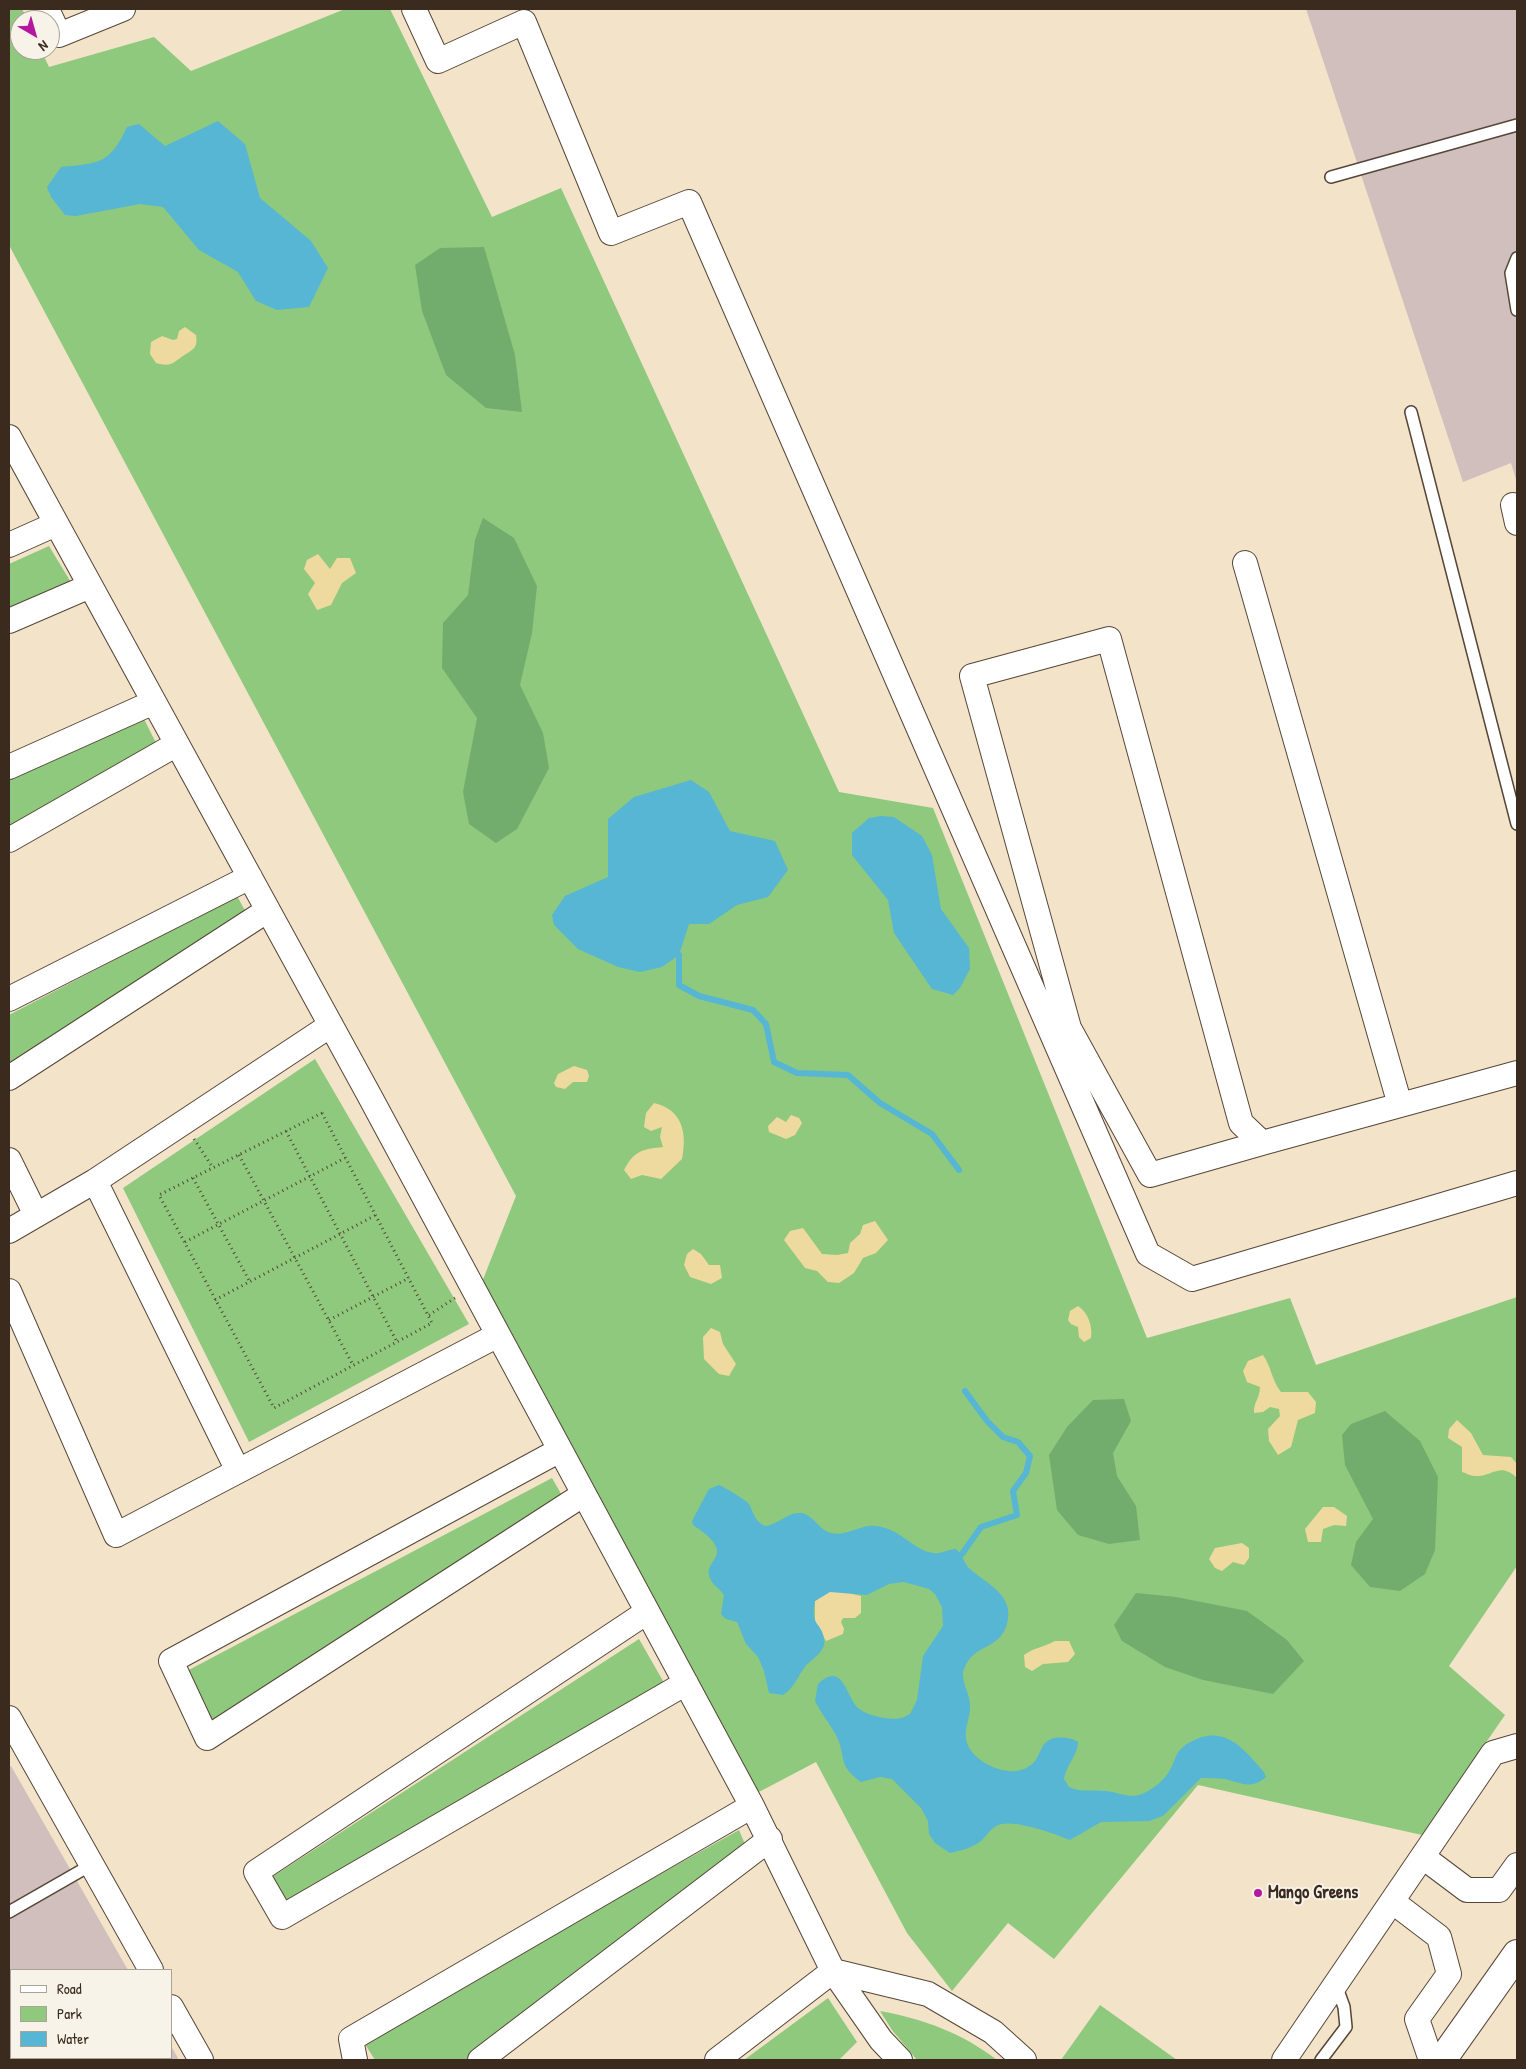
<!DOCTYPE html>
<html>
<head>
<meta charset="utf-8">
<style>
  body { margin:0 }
  #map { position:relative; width:1526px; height:2069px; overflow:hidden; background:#f2e3c9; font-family:"Patrick Hand",sans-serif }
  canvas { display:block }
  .frame { position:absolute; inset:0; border:10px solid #3b2a1e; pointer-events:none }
  .legend { position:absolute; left:10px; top:1969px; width:162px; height:90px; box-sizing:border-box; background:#f7f3e8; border:1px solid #aca397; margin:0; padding:6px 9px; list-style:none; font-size:15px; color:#3b2a1e }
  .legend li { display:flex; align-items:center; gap:10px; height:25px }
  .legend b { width:25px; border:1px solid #aca397 }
  .north { position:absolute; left:10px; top:10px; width:50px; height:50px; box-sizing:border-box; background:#f7f3e8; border:1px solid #aca397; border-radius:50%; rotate:142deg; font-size:14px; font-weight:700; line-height:20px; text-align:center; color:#3b2a1e }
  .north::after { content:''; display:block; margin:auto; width:18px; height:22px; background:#b5179e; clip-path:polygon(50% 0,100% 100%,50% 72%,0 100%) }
</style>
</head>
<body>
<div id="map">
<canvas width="1526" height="2069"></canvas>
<div class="frame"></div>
<ul class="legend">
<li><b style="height:6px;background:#fff"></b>Road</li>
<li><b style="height:14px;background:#8ec97e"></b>Park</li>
<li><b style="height:14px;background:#56b6d4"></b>Water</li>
</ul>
<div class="north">N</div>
</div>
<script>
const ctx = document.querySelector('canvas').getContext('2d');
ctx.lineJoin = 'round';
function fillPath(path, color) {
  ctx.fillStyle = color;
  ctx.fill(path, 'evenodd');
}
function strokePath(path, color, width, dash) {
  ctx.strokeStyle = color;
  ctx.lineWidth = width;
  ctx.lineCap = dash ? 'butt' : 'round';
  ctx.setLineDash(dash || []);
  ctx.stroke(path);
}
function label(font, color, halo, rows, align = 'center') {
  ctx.font = font + ' "Patrick Hand",sans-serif';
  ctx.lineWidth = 4;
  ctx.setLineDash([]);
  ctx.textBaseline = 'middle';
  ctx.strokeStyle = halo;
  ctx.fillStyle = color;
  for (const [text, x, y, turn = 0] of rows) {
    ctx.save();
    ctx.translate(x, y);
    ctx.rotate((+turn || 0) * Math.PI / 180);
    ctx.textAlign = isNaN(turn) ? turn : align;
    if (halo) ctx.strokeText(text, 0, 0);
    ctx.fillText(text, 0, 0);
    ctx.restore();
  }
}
const industrial = new Path2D(`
  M1306 9H1517V483L1511 463 1463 482Z
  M11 1766 128 1970H11V2058H171V2046L179 2060H9V1767Z`);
const green = new Path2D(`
  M9 9H22L28 20H20V50H41L49 67 154 37 191 71 345 9H390L492 217 561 188 839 792 933 808 1147 1338 1290 1298 1316 1365 1517 1297V1566L1449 1666 1505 1715 1422 1835 1198 1785 1054 1959 1008 1923 952 1991 907 1933 816 1762 757 1793 482 1282 516 1196 9 245Z
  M49 546 72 584 9 612V564Z
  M143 717 158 747 9 829V779Z
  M237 896 248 916 9 1069V1015Z
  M315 1059 469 1324 249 1442 123 1188Z
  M552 1478 564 1499 212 1725 185 1672Z
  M639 1639 667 1688 289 1903 272 1877Z
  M739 1830 747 1849 468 2060H375L363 2041Z
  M828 1998 857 2042 839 2060H744Z
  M1100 2005 1177 2060H1061Z
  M880 2011C924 2019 962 2033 997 2060H917L892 2030Z`);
const forest = new Path2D(`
  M484 247 515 355 522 412 486 408 446 375 422 311 415 265 440 248Z
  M483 518 514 538 537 586 532 633 520 685 543 733 549 768 517 829 496 843 469 824 463 792 477 718 442 668 443 623 468 595 475 540Z
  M1124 1399 1131 1421 1113 1453 1117 1476 1136 1506 1140 1540 1109 1544 1078 1535 1057 1510 1049 1455 1067 1427 1093 1400Z
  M1385 1411 1420 1441 1438 1477 1435 1550 1425 1574 1400 1591 1370 1587 1351 1565 1356 1542 1373 1519 1345 1465 1342 1435 1351 1424Z
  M1136 1593 1176 1597 1247 1611 1287 1640 1304 1661 1273 1694 1203 1680 1165 1667 1122 1641 1114 1625Z`);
const sand = new Path2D(`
  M185 327 196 335C198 347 194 349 186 354 174 361 173 368 156 363L150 354 151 342 162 336 173 340 177 339 179 331Z
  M318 554 330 569 337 558H350L356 573 342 583 331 605 317 610 308 594 315 583 304 569 307 560Z
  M574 1066 587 1070 589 1076 587 1082H573L565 1089 556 1087 554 1083 558 1074Z
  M654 1103C683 1110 687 1133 682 1159L661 1179 642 1175 631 1179 624 1170C634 1151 642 1149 663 1147L660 1137 662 1127 651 1131 644 1127 646 1113Z
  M791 1115 799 1118 802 1123 795 1135 786 1139 769 1132 768 1126 777 1117 786 1122Z
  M875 1221 888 1240 876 1253 863 1258 854 1273 839 1283 828 1282 817 1271 805 1268 784 1240 790 1231 803 1228 822 1254 837 1255 848 1253 850 1243 860 1234 863 1225Z
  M693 1249 701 1254 709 1265H720L722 1278 711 1284 690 1277 684 1265 687 1254Z
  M1078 1306C1088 1312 1093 1327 1091 1338L1084 1342 1079 1337 1078 1327 1071 1324 1068 1320 1070 1311Z
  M711 1328 720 1332 723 1344 736 1364 729 1376 719 1374 704 1359 703 1337Z
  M1263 1355C1272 1368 1271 1379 1281 1392H1308L1316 1402 1315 1413 1298 1420 1291 1447 1278 1455 1269 1441 1268 1429 1280 1416 1279 1409 1270 1407 1263 1412 1254 1413C1253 1403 1260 1398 1260 1387L1247 1382 1243 1371 1248 1361Z
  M1457 1420 1471 1433 1483 1455 1511 1457 1517 1464V1478C1500 1461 1493 1477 1474 1476 1471 1476 1466 1473 1462 1472V1447L1448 1438 1449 1429Z
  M1323 1507H1334L1347 1516 1346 1526 1334 1525 1323 1529 1321 1542H1308L1305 1529Z
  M1242 1543 1249 1548V1558L1244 1565 1233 1562 1222 1571 1215 1568 1209 1559 1215 1548Z
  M840 1591 861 1596V1613L855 1618H843L841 1622 844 1629 843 1634 826 1641 815 1622V1601L829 1592Z
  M1055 1641H1069L1075 1654 1068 1662 1043 1664 1032 1671 1025 1667 1024 1655C1033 1648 1044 1647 1055 1641Z`);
const water = new Path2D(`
  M218 121 245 144 260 198 311 241 328 268 309 307 277 310 256 301 238 272 199 250 163 207 140 204 76 216 65 215 51 197 47 187 61 167C100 163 110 164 127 127L139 124 165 146Z
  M691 780 709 792 730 831 775 841 788 870 768 897 737 905 709 924H689L679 955 662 967 640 972 618 967 578 949 554 925 552 915 565 896 608 877V819L634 797Z
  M881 816 894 817 922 836 932 855 941 909 969 948 970 969 960 988 953 995 932 989 894 933 888 900 852 855V833L869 818Z
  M719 1485C724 1487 746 1500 749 1504 754 1513 754 1521 765 1526 778 1525 787 1512 800 1513 814 1514 818 1530 831 1533 846 1537 861 1524 876 1526 902 1529 915 1552 934 1553 942 1554 949 1549 956 1549 964 1555 963 1564 971 1570 986 1583 1012 1594 1008 1619 1007 1626 1004 1634 998 1639 982 1652 971 1649 963 1672 962 1684 970 1694 970 1705 971 1717 964 1727 966 1739 969 1760 1003 1776 1021 1770 1042 1764 1037 1747 1049 1740 1056 1736 1071 1737 1078 1742 1078 1755 1066 1765 1064 1779L1069 1787C1082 1793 1092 1789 1106 1791 1117 1792 1128 1798 1139 1795 1152 1791 1165 1780 1171 1768 1174 1763 1175 1756 1179 1751 1185 1744 1193 1740 1202 1737 1230 1729 1247 1753 1264 1772L1266 1777C1252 1790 1241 1783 1225 1779 1217 1778 1209 1778 1201 1778L1163 1816 1149 1821 1101 1822 1070 1840C1055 1834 1011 1817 996 1826 990 1830 987 1835 982 1840 973 1848 962 1850 950 1853L935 1843 929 1834 928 1821 921 1808 892 1779 880 1777 861 1782C836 1764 847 1757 836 1735 829 1723 821 1713 815 1701L818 1684C843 1660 846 1697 858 1708 865 1714 875 1716 884 1718 894 1719 901 1720 910 1714L917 1700 923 1656 943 1626 942 1607 935 1594 929 1589 904 1582 889 1584 867 1595 830 1592 815 1601C810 1626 821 1622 824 1638 827 1652 812 1658 805 1667 797 1677 795 1687 783 1695L769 1693 764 1671 758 1657 746 1644 737 1622 726 1619 721 1614 724 1595C721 1590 713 1585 711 1580 699 1559 742 1557 693 1525L692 1521 709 1489Z`);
const stream = new Path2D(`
  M679 955V985L699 996 753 1010 766 1024 774 1062 797 1073 848 1075 880 1103 932 1134 959 1170
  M962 1554 981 1527 1017 1515 1013 1491 1026 1473 1030 1456 1018 1442 1003 1437 987 1421 965 1391`);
const path = new Path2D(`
  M322 1113 432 1323 274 1408 159 1195Z
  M286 1131 397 1342
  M194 1139 213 1168
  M239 1155 353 1365
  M193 1178 250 1282
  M185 1242 345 1158
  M215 1300 376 1215
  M429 1315 455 1298
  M329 1320 409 1278`);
const service = new Path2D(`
  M1331 177 1517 125
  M1517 258 1511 273 1517 310
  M1411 412 1517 824
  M9 1912 91 1865
  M1321 2060 1346 2027 1344 2007 1336 1985`);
const minor = new Path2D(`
  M47 9 59 35 123 9
  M414 9 438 61 524 22 611 233 689 202 1148 1254 1192 1279 1517 1183
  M9 437 368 1093 752 1806 833 1971 881 2040 900 2060
  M1513 505 1517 523
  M9 545 56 524
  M1245 563 1400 1105
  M9 621 90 586
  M9 767 154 702
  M9 840 177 744
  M9 999 250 877
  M9 1078 268 910
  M1262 1143 1150 1175 1069 1028 972 676 1109 639 1241 1123 1262 1143 1517 1073
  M9 1160 36 1215
  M9 1231 95 1181
  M9 1291 116 1535 498 1335
  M560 1450 171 1661 207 1738 584 1494
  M238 1471 95 1181 331 1025
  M647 1612 256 1872 282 1917 686 1683
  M9 1718 151 1970
  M1423 1857 1467 1890H1499L1517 1865
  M1393 1902 1439 1937 1449 1974 1417 2019 1431 2060
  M171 2007 201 2060
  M355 2060 351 2039 752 1806
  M480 2060 770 1839
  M717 2060 833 1971 928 1994 993 2032 1024 2060
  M1284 2060 1493 1753 1517 1746`);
const tertiary = new Path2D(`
  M1442 2060 1517 1954`);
const markers = [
  [1258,1893,5,"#b5179e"]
];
const poiNames = [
  ["Mango Greens",1268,1893]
];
fillPath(industrial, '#d1bfbd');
fillPath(green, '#8ec97e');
fillPath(forest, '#72ad6d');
fillPath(sand, '#eeda9e');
fillPath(water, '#56b6d4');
strokePath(stream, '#56b6d4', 6);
strokePath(service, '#564638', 14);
strokePath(minor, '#564638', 26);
strokePath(tertiary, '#564638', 30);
strokePath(path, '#564638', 3, [1, 4]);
strokePath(service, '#fff', 11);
strokePath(minor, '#fff', 24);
strokePath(tertiary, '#fff', 28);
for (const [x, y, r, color] of markers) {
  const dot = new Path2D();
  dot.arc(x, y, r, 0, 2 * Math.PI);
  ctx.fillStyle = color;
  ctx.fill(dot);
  strokePath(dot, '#f7f3e8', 2);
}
label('bold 18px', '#3b2a1e', '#f7f3e8', poiNames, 'left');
</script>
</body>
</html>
